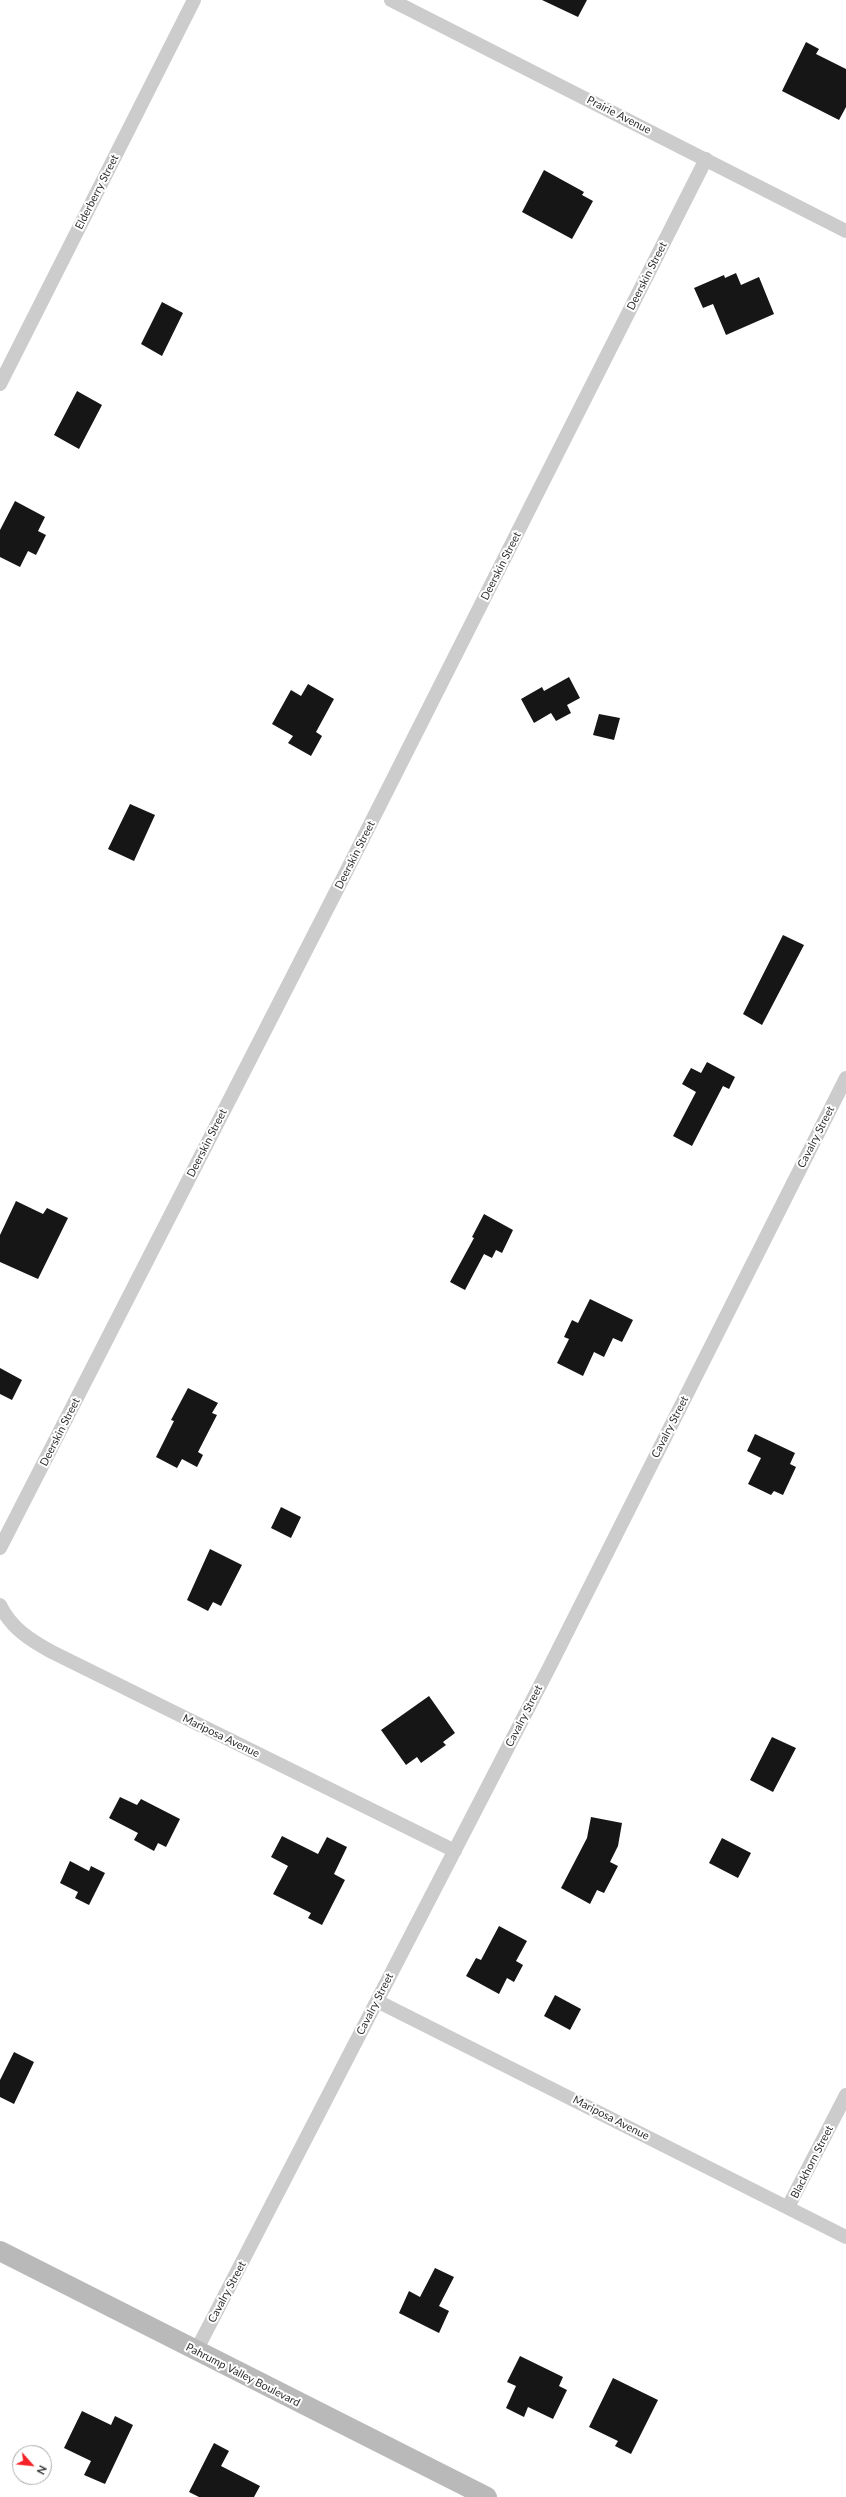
<!DOCTYPE html>
<html>
<head>
<meta charset="utf-8">
<style>
  body { margin:0 }
  #map { position:relative; width:846px; height:2497px; overflow:hidden; background:#fff; font-family:Lato,sans-serif }
  canvas { display:block }
  .north { position:absolute; left:12px; top:2445px; width:40px; height:40px; box-sizing:border-box; background:#fff; border:1px solid #acacac; border-radius:50%; rotate:117deg; font-size:11px; font-weight:700; line-height:16px; text-align:center; color:#2f2f2f }
  .north::after { content:''; display:block; margin:auto; width:14px; height:18px; background:#f52228; clip-path:polygon(50% 0,100% 100%,50% 72%,0 100%) }
</style>
</head>
<body>
<div id="map">
<canvas width="846" height="2497"></canvas>
<div class="north">N</div>
</div>
<script>
const ctx = document.querySelector('canvas').getContext('2d');
ctx.lineJoin = 'round';
function fillPath(path, color) {
  ctx.fillStyle = color;
  ctx.fill(path, 'evenodd');
}
function strokePath(path, color, width, dash) {
  ctx.strokeStyle = color;
  ctx.lineWidth = width;
  ctx.lineCap = dash ? 'butt' : 'round';
  ctx.setLineDash(dash || []);
  ctx.stroke(path);
}
function label(font, color, halo, rows, align = 'center') {
  ctx.font = font + ' Lato,sans-serif';
  ctx.lineWidth = 4;
  ctx.setLineDash([]);
  ctx.textBaseline = 'middle';
  ctx.strokeStyle = halo;
  ctx.fillStyle = color;
  for (const [text, x, y, turn = 0] of rows) {
    ctx.save();
    ctx.translate(x, y);
    ctx.rotate((+turn || 0) * Math.PI / 180);
    ctx.textAlign = isNaN(turn) ? turn : align;
    if (halo) ctx.strokeText(text, 0, 0);
    ctx.fillText(text, 0, 0);
    ctx.restore();
  }
}
const building = new Path2D(`
  M542 0H587L578 17Z
  M806 42 819 49 816 54 846 69V107L839 120 782 91Z
  M544 170 584 192 582 195 593 201 572 239 522 212Z
  M736 273 741 285 759 277 774 314 726 335 713 304 703 308 694 288 724 275 725 278Z
  M162 302 183 313 162 356 141 344Z
  M77 391 102 405 79 449 54 435Z
  M15 501 45 517 38 531 46 535 36 555 28 551 20 567 0 557V530Z
  M569 677 580 698 567 705 571 713 556 721 551 713 534 723 521 699 542 687 544 691Z
  M308 684 334 699 316 732 322 736 311 756 288 743 293 736 272 724 291 690 301 696Z
  M599 714 620 718 614 740 593 735Z
  M130 804 155 815 134 861 108 849Z
  M783 935 804 945 762 1025 743 1014Z
  M707 1062 735 1077 729 1089 723 1086 692 1146 673 1136 696 1092 682 1084 691 1068 701 1073Z
  M16 1201 43 1214 47 1208 68 1218 38 1279 0 1262V1235Z
  M484 1214 513 1230 502 1253 496 1250 492 1258 484 1254 465 1290 450 1282 474 1238 472 1237Z
  M590 1299 633 1320 622 1342 613 1338 604 1357 594 1352 583 1376 557 1363 569 1339 564 1337 572 1320 578 1323Z
  M0 1368 22 1380 12 1400 0 1394Z
  M188 1388 218 1403 212 1413 217 1415 198 1452 203 1455 197 1467 182 1459 177 1468 156 1457 174 1421 171 1420Z
  M755 1434 795 1453 790 1464 796 1467 783 1495 774 1491 771 1495 748 1484 761 1458 747 1451Z
  M281 1507 301 1517 291 1538 271 1528Z
  M210 1549 242 1565 221 1606 213 1602 208 1611 187 1600Z
  M429 1696 455 1733 443 1742 446 1745 421 1763 417 1757 406 1765 381 1730Z
  M772 1737 796 1748 773 1792 750 1780Z
  M120 1797 137 1805 141 1799 180 1819 166 1847 158 1843 154 1851 134 1840 138 1833 109 1818Z
  M591 1817 622 1823 618 1846 610 1862 618 1866 604 1893 597 1890 590 1904 561 1888 587 1838Z
  M282 1836 318 1854 327 1837 347 1847 334 1874 345 1880 322 1925 308 1918 311 1913 273 1894 288 1866 271 1857Z
  M722 1838 751 1853 738 1878 709 1863Z
  M70 1861 89 1871 91 1866 105 1873 89 1905 75 1898 78 1892 60 1883Z
  M499 1926 527 1941 516 1961 523 1965 514 1982 507 1978 499 1994 466 1976 476 1958 481 1960Z
  M555 1995 581 2009 570 2030 544 2016Z
  M14 2052 34 2062 14 2104 0 2097V2080Z
  M435 2268 454 2277 439 2306 449 2311 439 2333 399 2313 409 2291 420 2297Z
  M520 2356 563 2377 559 2386 567 2390 553 2419 528 2407 524 2417 506 2408 516 2386 507 2382Z
  M613 2378 658 2400 631 2454 615 2446 618 2441 589 2427Z
  M82 2411 111 2425 115 2416 133 2425 105 2484 84 2475 91 2461 64 2448Z
  M214 2443 229 2451 221 2466 260 2486 254 2497H199L189 2492Z`);
const minor = new Path2D(`
  M391 0 846 231
  M0 384 194 0
  M0 1548 345 874 706 159
  M0 1605C11 1628 30 1640 52 1652L455 1851
  M377 2001 846 2237
  M788 2207 846 2095
  M196 2351 549 1668 846 1078`);
const secondary = new Path2D(`
  M0 2251 487 2497`);
const streetNames = [
  ["Prairie Avenue",619,115,27],
  ["Elderberry Street",97,192,-63],
  ["Deerskin Street",647,276,-63],
  ["Deerskin Street",501,566,-63],
  ["Deerskin Street",355,855,-63],
  ["Cavalry Street",816,1137,-63],
  ["Deerskin Street",207,1143,-63],
  ["Cavalry Street",670,1427,-63],
  ["Deerskin Street",60,1432,-63],
  ["Cavalry Street",524,1716,-63],
  ["Mariposa Avenue",221,1736,26],
  ["Cavalry Street",375,2004,-63],
  ["Mariposa Avenue",611,2118,27],
  ["Blackhorn Street",812,2162,-63],
  ["Cavalry Street",227,2292,-62],
  ["Pahrump Valley Boulevard",243,2375,27]
];
fillPath(building, '#161616');
strokePath(minor, '#ccc', 14);
strokePath(secondary, '#b9b9b9', 20);
label('11px', '#2f2f2f', '#fff', streetNames);
</script>
</body>
</html>
